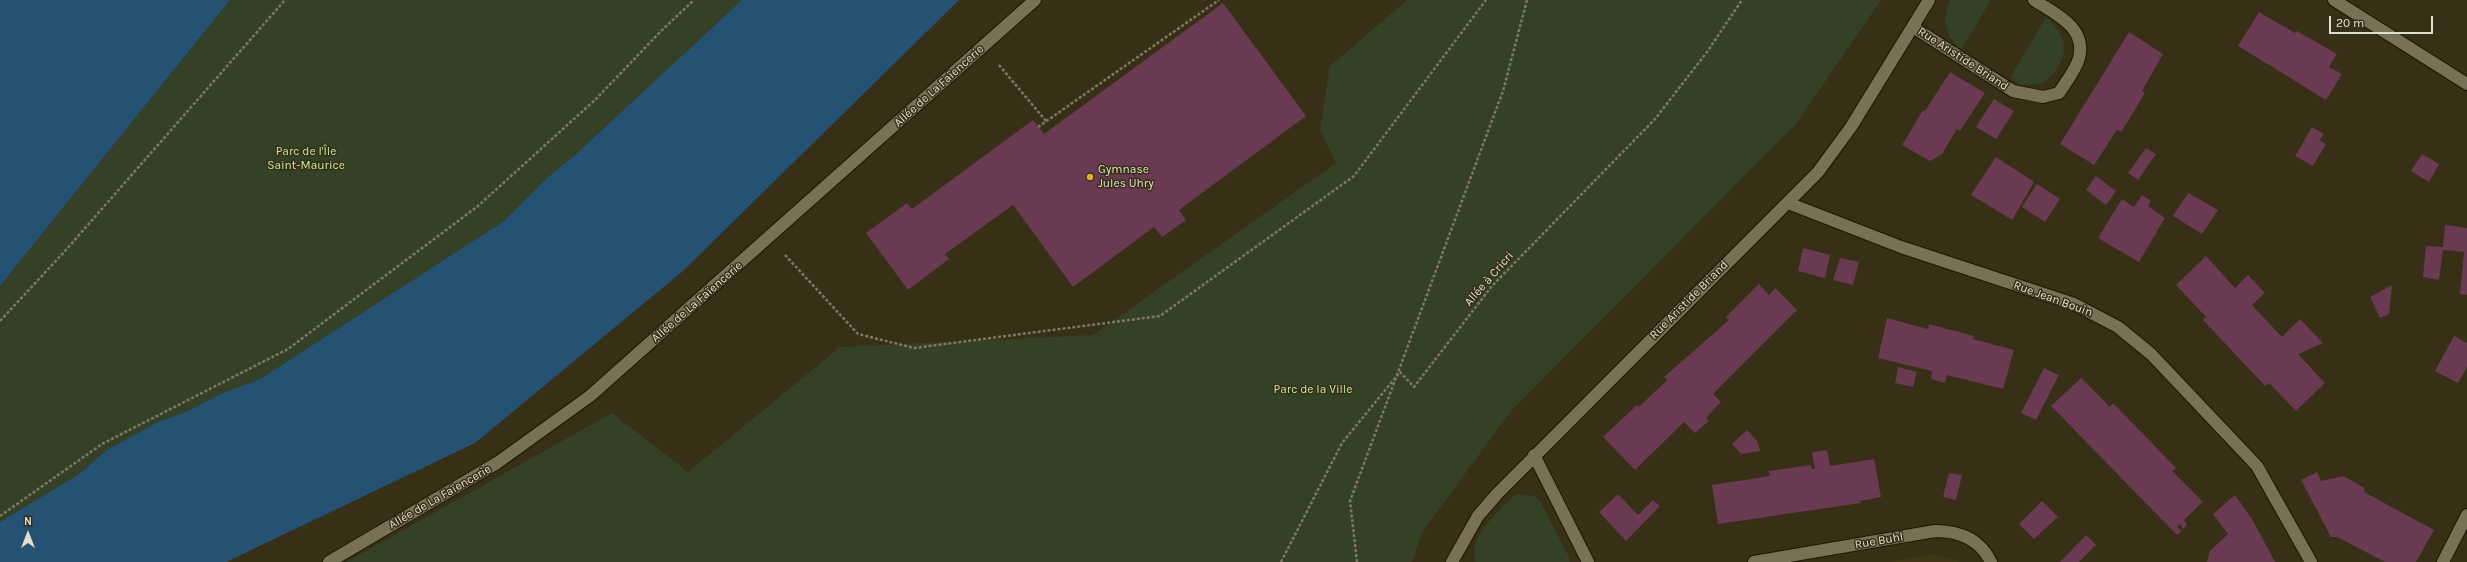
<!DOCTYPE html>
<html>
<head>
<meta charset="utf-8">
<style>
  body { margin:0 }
  #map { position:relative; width:2467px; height:562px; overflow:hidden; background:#372f16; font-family:Karla,sans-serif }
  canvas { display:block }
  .north { position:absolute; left:8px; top:514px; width:40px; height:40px; -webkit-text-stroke:3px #372f16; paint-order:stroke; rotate:0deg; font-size:11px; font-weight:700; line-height:16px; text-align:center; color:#e2decf }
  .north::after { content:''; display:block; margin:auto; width:14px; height:18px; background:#e2decf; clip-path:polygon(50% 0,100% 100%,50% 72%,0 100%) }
  .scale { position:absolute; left:2329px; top:16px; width:104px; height:18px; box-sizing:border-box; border:2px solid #e2decf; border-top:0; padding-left:5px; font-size:12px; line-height:14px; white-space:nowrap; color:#e2decf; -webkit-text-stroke:3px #372f16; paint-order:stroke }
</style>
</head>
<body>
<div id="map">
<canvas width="2467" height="562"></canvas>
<div class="north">N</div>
<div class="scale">20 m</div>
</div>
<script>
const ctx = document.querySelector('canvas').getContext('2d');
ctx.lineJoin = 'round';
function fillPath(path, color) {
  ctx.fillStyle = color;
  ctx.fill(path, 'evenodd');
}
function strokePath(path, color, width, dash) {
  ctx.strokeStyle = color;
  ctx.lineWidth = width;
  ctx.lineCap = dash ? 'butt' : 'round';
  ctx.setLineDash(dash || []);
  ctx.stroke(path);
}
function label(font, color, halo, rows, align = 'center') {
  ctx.font = font + ' Karla,sans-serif';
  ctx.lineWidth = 3;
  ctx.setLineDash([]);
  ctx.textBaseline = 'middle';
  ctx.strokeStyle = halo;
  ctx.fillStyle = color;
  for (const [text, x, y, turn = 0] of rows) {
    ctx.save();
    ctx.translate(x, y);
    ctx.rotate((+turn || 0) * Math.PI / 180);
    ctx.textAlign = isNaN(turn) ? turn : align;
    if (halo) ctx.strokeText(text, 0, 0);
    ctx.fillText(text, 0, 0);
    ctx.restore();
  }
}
const built = new Path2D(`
  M1933 554 1961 562H1889L1903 560Z`);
const green = new Path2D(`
  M230 0H742L575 155 548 177 504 221 260 379 218 395 188 411 158 422 107 450 79 474 0 522V286Z
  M1407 0H1881L1796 124 1512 410 1422 532 1412 562H346L612 413 688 472 840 347 1093 335 1336 163 1320 130 1330 66Z
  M1950 0H1991L1961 50C1945 36 1942 19 1950 0Z
  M2046 17C2073 39 2068 64 2042 84L2021 85 2010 78Z
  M1517 494 1535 496 1540 501 1569 557 1570 562H1475C1474 555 1474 547 1476 541 1482 527 1505 502 1517 494Z`);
const water = new Path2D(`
  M0 0H230L0 286Z
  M742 0H959L683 271 475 443 226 562H0V522L79 474 107 450 158 422 188 411 218 395 260 379 504 221 548 177 575 155Z`);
const building = new Path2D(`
  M1223 3 1306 116 1179 210 1186 220 1162 237 1154 227 1073 287 1013 205 945 254 949 259 908 290 866 233 907 203 912 209 1033 120 1044 134Z
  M2259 12 2295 33 2297 31 2337 54 2329 67 2342 74 2326 100 2238 46Z
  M2129 32 2163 54 2142 91 2145 93 2133 113 2121 132 2117 130 2094 165 2060 144Z
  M1950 72 1985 93 1960 131 1957 129 1942 154 1930 161 1902 145 1923 110 1925 111Z
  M1994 99 2014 111 1996 139 1976 127Z
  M2312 127 2324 134 2320 140 2326 144 2313 166 2295 156Z
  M2146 148 2156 154 2138 180 2128 173Z
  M2422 154 2439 164 2429 182 2411 171Z
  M1996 157 2034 182 2012 220 1971 195Z
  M2096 176 2116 191 2106 205 2086 190Z
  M2037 184 2060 199 2045 222 2022 207Z
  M2188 193 2218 210 2202 234 2173 216Z
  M2142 195 2151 201 2148 206 2165 218 2139 262 2098 238 2122 199 2134 207Z
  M2445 225 2467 228V295L2460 294 2464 252 2443 250 2439 280 2423 277 2426 246 2443 247Z
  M1803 248 1830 255 1825 278 1798 271Z
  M2206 256 2235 288 2248 275 2265 293 2252 305 2282 337 2300 319 2323 343 2298 354 2325 383 2296 411 2269 383 2265 386 2219 337 2203 320 2206 317 2176 285Z
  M1840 258 1859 262 1853 285 1833 280Z
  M1759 284 1769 295 1775 288 1797 310 1713 394 1721 402 1706 418 1709 421 1695 433 1684 422 1635 470 1603 437 1637 405 1639 407 1667 380 1664 377 1729 320 1726 317Z
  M2392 285 2389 314 2380 318 2370 297Z
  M1887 318 1928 329 1929 324 1951 330 1974 336 1973 339 2014 350 2003 389 1947 375 1945 383 1931 379 1932 371 1878 358Z
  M2454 336 2467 343V367L2458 383 2435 371Z
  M1898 367 1917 372 1913 387 1895 383Z
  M2044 368 2059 375 2036 420 2021 413Z
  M2081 378 2110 407 2113 403 2176 468 2172 471 2203 502 2184 520 2187 525 2183 529 2180 524 2177 527 2182 531 2177 535 2051 406Z
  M1747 430 1758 442 1760 451 1741 454 1732 444Z
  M1827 450 1830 466 1874 459 1881 497 1860 501 1861 503 1718 524 1712 485 1770 476 1769 471 1811 465 1812 469H1815L1812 452Z
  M2317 472 2321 481 2343 476 2365 488 2364 492 2434 530 2416 562H2385L2337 537H2331L2301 480Z
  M1949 473 1962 475 1956 500 1943 497Z
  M1618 494 1638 515 1653 500 1660 506 1626 541 1599 512Z
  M2235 495 2252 519 2275 562H2207L2210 551 2228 534 2213 514Z
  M2042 501 2058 517 2034 539 2019 524Z
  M2086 535 2096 545 2079 562H2060Z`);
const path = new Path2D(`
  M999 65 1046 121
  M1038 127 1219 0
  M785 255 858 334 914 348 1160 316 1354 176 1486 0
  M0 321 65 251 285 0
  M0 516 102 444 288 349 478 206 596 99 660 32 694 0
  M1281 562 1342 443 1400 372 1414 387 1492 286 1655 119 1707 52 1742 0
  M1357 562 1350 501 1503 91 1527 0`);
const street = new Path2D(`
  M2334 0 2467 84
  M1913 27 2013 91 2043 97 2059 93C2065 83 2076 70 2079 58 2087 27 2055 14 2034 0
  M1788 203 1901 247 2074 304 2118 327 2151 354 2257 466 2311 562
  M1534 455 1588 562
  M329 562 497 463 590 396 1035 0
  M1452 562 1478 516 1497 494 1818 172 1851 127 1929 0
  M1754 562 1935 531C1959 531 1980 539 1991 562
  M2443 562 2467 515`);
const markers = [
  [1090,177,4,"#e2af34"]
];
const streetNames = [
  ["Rue Aristide Briand",1963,59,33],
  ["Allée de La Faïencerie",939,86,-42],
  ["Allée à Cricri",1489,279,-49],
  ["Rue Jean Bouin",2053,299,20],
  ["Rue Aristide Briand",1689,300,-45],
  ["Allée de La Faïencerie",697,302,-41],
  ["Allée de La Faïencerie",440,497,-30],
  ["Rue Buhl",1879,541,-10]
];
const parkNames = [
  ["Parc de l'Île",306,152],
  ["Saint-Maurice",306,166],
  ["Parc de la Ville",1313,390]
];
const poiNames = [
  ["Gymnase",1098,170],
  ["Jules Uhry",1098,184]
];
fillPath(built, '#413717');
fillPath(green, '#344127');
fillPath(water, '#255273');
fillPath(building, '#693a52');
strokePath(street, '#1e1701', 14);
strokePath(path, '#7f7864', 2.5, [3, 2]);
strokePath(street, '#797156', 12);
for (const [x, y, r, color] of markers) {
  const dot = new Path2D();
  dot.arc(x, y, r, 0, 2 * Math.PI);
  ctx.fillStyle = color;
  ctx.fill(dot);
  strokePath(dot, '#372f16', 1.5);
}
label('12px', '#e2decf', '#372f16', streetNames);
label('12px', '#c2e9a0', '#372f16', parkNames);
label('12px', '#e2decf', '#372f16', poiNames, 'left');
</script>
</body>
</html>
